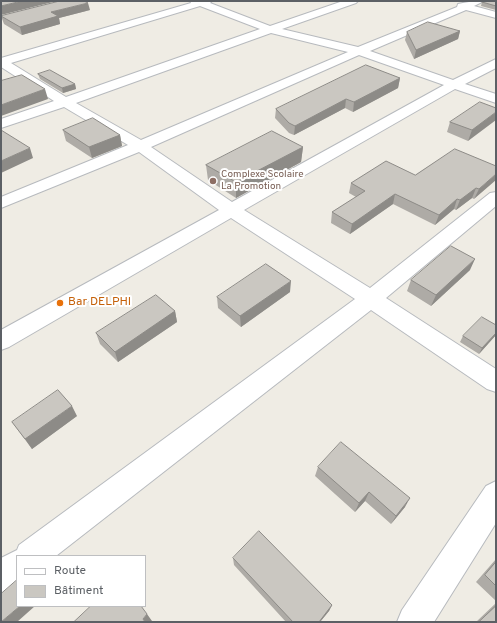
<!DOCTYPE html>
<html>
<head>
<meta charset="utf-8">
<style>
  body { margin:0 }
  #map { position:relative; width:497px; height:623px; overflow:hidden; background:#efece4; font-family:Overpass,sans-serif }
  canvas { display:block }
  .frame { position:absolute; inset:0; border:2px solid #5c6065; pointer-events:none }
  .legend { position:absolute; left:16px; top:555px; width:130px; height:52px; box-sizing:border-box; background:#fff; border:1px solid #bebfc1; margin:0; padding:5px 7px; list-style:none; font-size:12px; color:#5c6065 }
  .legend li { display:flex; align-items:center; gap:8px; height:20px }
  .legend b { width:20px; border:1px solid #bebfc1 }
</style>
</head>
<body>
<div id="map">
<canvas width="497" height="623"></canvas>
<div class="frame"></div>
<ul class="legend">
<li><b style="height:5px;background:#fff"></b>Route</li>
<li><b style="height:11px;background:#cac7c1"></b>Bâtiment</li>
</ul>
</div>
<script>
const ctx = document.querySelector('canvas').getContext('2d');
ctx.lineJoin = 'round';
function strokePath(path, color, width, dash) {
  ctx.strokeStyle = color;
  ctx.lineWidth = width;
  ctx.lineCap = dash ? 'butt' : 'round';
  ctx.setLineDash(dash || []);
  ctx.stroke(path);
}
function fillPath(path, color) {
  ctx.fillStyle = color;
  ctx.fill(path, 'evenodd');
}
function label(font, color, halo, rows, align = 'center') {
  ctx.font = font + ' Overpass,sans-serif';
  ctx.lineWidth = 4;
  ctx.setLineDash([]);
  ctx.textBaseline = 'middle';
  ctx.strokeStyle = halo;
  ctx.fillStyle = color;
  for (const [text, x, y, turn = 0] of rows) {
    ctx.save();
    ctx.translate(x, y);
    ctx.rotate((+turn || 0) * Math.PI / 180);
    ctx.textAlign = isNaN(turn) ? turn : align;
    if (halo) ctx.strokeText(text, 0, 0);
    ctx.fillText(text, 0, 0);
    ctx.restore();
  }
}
const minor = new Path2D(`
  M190 1H212L210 3 270 26 343 1H358L356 3 282 29 358 47 457 7 458 4C466 2 475 1 484 1L474 6 496 12V18L466 10 370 51 453 80 496 59V68L465 84 496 94V103L455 89 244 210 370 288 490 193 496 192V206L386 298 496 369V392L487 389 371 310 56 556H17V586L1 594V558L17 550 19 545 355 299 231 218 9 347 1 350V330L219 210 139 152 1 208V197L128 145 64 107 1 128V119L54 101 1 67V58L191 3ZM200 6 260 29 66 97 11 63ZM271 33 348 52 141 140 76 103ZM359 55 444 85 232 202 151 147Z
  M496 481V523L434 622H397L402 610 486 486Z`);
const wall = new Path2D(`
  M496 1V10L481 6 482 2Z
  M90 10 59 18 60 24 22 35 4 24 1 16Z
  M460 31 458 39 414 59 405 40 407 32Z
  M38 74 75 84 76 89 63 93 40 79Z
  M400 78 398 88 353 112 345 108 294 135 289 133 275 118 276 109Z
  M496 108 468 141 447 132 450 122Z
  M63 130 120 135 122 146 92 158 66 141Z
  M303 147 301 162 236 198 208 180 206 165Z
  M496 166 474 199 472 198 456 210 454 209 435 225 393 204 350 234 331 223 332 212 356 197 349 193 351 183Z
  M470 270 431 306 407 291 411 280Z
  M290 292 241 327 218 308 217 297Z
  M175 311 177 322 118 362 100 344 96 333Z
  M496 325V335L479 354 460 342 463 336Z
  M77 416 32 449 12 422Z
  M318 467 405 507 391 524 365 501 355 512 315 476Z
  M233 558 332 605 329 611 320 622H286L234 565Z
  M496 559V601L476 582Z
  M496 603V622H476Z`);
const shadedWall = new Path2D(`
  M22 1H57L1 15V6Z
  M88 3 90 10 59 18 60 24 22 35 20 27 51 12Z
  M460 31 458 39 414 59 416 50Z
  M400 78 398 88 353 112 354 102Z
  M75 84 76 89 63 93 62 88Z
  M45 89 48 99 1 116V105Z
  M346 99 345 108 294 135 295 126Z
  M496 112V120L468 141 472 130Z
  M120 135 122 146 92 158 89 147Z
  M303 147 301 162 236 198V182Z
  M30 148 33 158 1 173V161Z
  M496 174V180L474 199 479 189Z
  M476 188 472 198 456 210 460 200Z
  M395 194 393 204 350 234 352 224Z
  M457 199 454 209 435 225 439 215Z
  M475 259 470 270 431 306 436 295Z
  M291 281 290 292 241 327 240 316Z
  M175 311 177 322 118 362 115 352Z
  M496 333V335L479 354 482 348Z
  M72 406 77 416 32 449 25 439Z
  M369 492 365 501 355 512 359 503Z
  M410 498 405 507 391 524 396 516Z
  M332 605 329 611 320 622H319Z
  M20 606H35L17 622H1Z
  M147 614 152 621 151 622H145L143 619Z`);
const building = new Path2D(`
  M1 1H22L1 6Z
  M60 1H84L88 3 51 12 58 16 20 27 1 16Z
  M485 1H496V6L482 2Z
  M428 22 460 31 416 50 407 32Z
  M366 65 400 78 354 102 346 99 295 126 289 123 276 109Z
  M50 70 75 84 62 88 38 74Z
  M22 75 45 89 1 105V81Z
  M480 102 496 108V112L472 130 450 122Z
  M93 118 120 135 89 147 63 130Z
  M1 130 30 148 1 161Z
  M272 131 303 147 236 182 206 165Z
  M455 149 496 166V174L479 189 476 188 460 200 457 199 439 215 395 194 352 224 332 212 365 191 351 183 386 161 415 175Z
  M451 246 475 259 436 295 411 280Z
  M266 264 291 281 240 316 217 297Z
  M156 295 175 311 115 352 96 333Z
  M482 317 496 325V333L482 348 463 336Z
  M58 390 72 406 25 439 12 422Z
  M341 442 410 498 396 516 369 492 359 503 318 467Z
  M259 531 332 605 319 622H293L233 558Z
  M496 562V586L485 575Z
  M17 580V606H20L1 622V594Z
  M91 606H141L147 614 143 619 145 622H74Z
  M496 606V622H479Z`);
const markers = [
  [213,181,4,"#8d6e63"],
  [60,303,4,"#e8710a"]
];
const farEducationnames = [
  ["Complexe Scolaire",221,175],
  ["La Promotion",221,187]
];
const foodNames = [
  ["Bar DELPHI",68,303]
];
strokePath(minor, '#b7babe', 2);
fillPath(minor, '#fff');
fillPath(wall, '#aeaba6');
fillPath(shadedWall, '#8d8b87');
fillPath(building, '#cac7c1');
strokePath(building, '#8d8b87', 1);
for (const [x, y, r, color] of markers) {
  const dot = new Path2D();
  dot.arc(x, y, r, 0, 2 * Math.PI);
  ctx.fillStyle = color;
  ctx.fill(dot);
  strokePath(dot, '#fff', 1.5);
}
label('10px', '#785e54', '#fff', farEducationnames, 'left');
label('12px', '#c56008', '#fff', foodNames, 'left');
</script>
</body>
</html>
